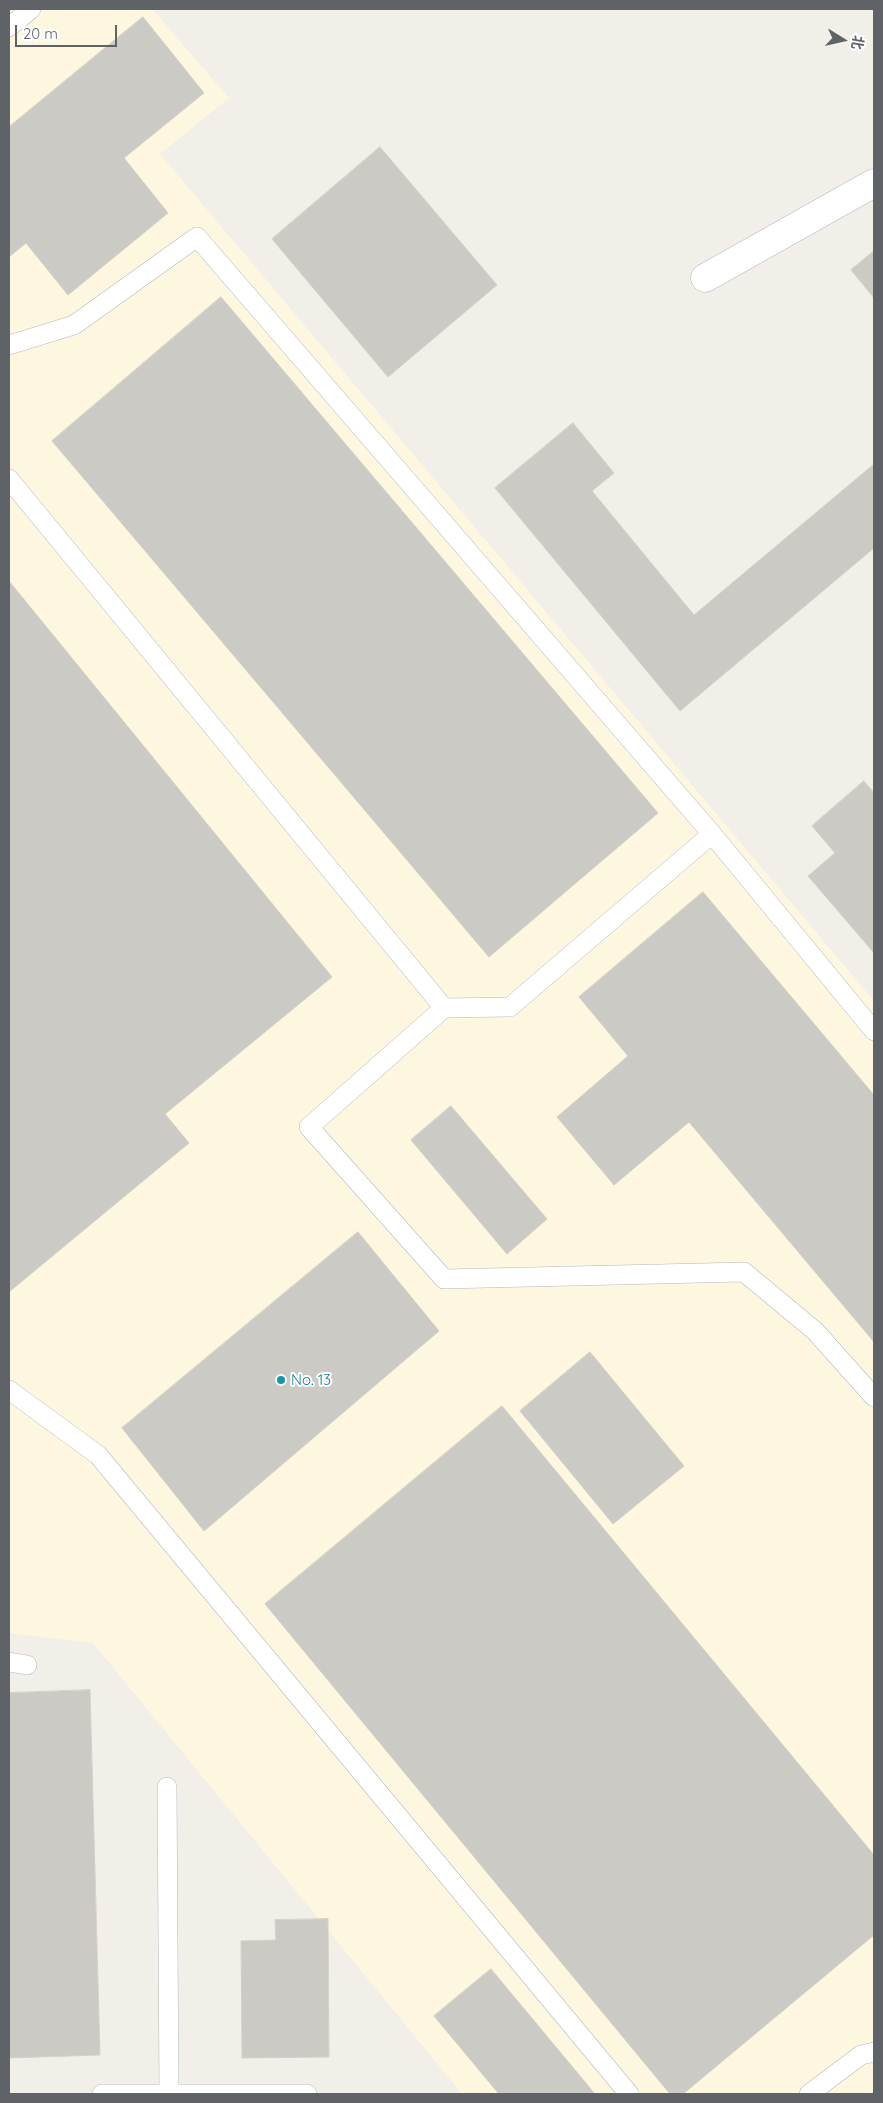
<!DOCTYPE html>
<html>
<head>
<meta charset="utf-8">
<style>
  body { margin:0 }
  #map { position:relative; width:883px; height:2103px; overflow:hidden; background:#f1efe8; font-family:Quicksand,"Noto Sans SC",sans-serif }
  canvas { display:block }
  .frame { position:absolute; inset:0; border:10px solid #5f6368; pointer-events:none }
  .north { position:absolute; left:818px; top:15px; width:50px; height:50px; -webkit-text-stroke:4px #fff; paint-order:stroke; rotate:100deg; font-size:14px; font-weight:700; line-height:20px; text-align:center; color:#5f6368 }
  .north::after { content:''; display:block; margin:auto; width:18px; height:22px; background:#5f6368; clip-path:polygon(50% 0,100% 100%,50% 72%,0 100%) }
  .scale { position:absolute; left:15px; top:25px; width:102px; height:22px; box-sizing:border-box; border:2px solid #5f6368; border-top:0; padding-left:6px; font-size:15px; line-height:18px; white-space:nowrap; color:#5f6368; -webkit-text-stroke:4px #fff; paint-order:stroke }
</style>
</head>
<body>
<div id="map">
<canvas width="883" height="2103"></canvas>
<div class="frame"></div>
<div class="north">北</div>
<div class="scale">20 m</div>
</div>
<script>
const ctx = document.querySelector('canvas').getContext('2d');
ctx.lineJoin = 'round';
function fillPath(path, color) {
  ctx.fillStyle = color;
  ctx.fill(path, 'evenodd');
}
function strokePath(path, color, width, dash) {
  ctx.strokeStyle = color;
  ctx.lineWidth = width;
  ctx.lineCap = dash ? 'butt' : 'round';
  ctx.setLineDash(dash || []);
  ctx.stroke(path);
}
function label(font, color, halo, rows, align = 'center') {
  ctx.font = font + ' Quicksand,sans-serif';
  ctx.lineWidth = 4;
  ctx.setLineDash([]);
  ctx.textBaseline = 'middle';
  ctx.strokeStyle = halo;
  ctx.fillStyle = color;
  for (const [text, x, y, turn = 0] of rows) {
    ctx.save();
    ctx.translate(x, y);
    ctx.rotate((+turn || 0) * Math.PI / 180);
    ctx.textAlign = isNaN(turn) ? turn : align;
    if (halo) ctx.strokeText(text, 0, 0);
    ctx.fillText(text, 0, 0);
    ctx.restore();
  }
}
const commercial = new Path2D(`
  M9 9H152L229 98 160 154 874 1001V2094H462L93 1643 9 1633Z`);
const building = new Path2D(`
  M143 17 204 93 124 158 168 213 68 295 26 243 9 257V127Z
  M380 147 497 285 388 377 272 239Z
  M874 251V298L851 270Z
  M221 297 658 813 489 957 52 441Z
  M573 423 614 473 592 491 694 615 874 464V548L680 711 495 488Z
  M9 581 332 977 165 1114 189 1143 9 1292Z
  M864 781 874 793V953L808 876 835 853 812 826Z
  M703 892 874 1095V1342L689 1122 614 1185 557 1117 628 1056 579 997Z
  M451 1106 547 1219 507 1254 411 1140Z
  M358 1232 439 1331 204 1531 122 1428Z
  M590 1352 684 1466 613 1524 520 1411Z
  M502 1406 874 1855V1935L683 2094H670L265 1604Z
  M90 1690 100 2055 9 2058V1693Z
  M328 1919 329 2057 242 2058 241 1941 276 1940 275 1920Z
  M491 1969 595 2094H499L434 2016Z`);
const service = new Path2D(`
  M9 27 31 9
  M9 345 74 325 197 237 712 834 874 1031
  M9 479 444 1008
  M712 834 510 1007 444 1008 309 1127 444 1279 744 1272 815 1331 874 1397
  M9 1390 98 1455 629 2094
  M9 1662 27 1665
  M167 1787 169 2093
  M102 2094H307
  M809 2094 861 2055 874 2052`);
const minor = new Path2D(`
  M705 278 874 183`);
const markers = [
  [281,1380,5,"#0f9aa8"]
];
const cultureNames = [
  ["No. 13",291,1380]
];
fillPath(commercial, '#fef7e0');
fillPath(building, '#cccac5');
strokePath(building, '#d6d1c6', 1);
strokePath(service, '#b5b8bc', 20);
strokePath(minor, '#b5b8bc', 29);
strokePath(service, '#fff', 19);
strokePath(minor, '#fff', 28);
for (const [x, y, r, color] of markers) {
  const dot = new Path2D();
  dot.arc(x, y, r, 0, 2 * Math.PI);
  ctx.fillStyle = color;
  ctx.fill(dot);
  strokePath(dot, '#fff', 2);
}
label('15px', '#0d838f', '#fff', cultureNames, 'left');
</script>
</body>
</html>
